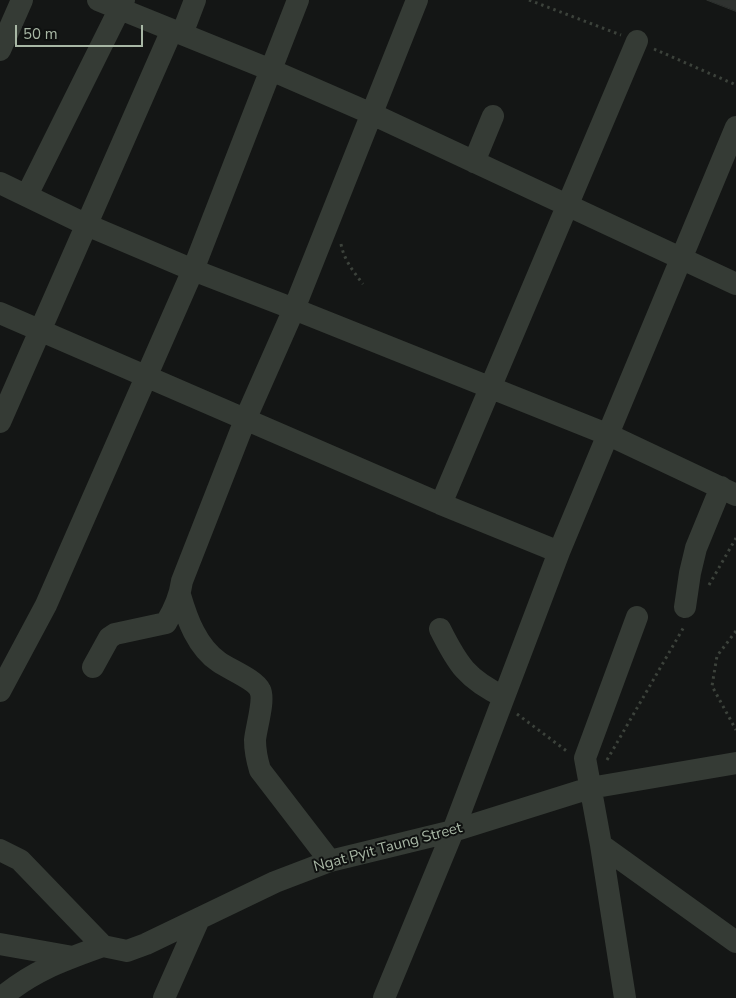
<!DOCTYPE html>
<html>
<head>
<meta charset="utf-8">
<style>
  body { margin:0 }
  #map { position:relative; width:736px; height:998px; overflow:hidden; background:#141615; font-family:"Nunito Sans",sans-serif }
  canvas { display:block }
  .scale { position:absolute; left:15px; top:25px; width:128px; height:22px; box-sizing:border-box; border:2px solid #a8b7a5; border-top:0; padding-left:6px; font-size:15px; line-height:18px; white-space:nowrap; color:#a8b7a5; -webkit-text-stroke:4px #0f1110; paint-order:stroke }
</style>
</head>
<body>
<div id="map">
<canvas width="736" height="998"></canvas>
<div class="scale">50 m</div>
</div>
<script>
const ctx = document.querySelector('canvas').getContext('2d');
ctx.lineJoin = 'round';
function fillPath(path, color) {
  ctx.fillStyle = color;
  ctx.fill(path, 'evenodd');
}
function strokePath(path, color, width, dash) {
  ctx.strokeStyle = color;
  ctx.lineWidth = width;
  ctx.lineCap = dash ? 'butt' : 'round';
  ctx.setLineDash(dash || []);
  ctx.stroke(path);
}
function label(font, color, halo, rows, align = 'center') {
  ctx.font = font + ' "Nunito Sans",sans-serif';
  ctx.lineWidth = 4;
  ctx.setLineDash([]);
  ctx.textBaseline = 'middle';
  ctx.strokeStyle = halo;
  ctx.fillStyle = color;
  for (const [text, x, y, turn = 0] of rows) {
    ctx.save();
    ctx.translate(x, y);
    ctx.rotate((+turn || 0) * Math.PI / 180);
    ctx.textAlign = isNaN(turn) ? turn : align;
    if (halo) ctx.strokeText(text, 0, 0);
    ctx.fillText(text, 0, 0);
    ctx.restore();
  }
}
const building = new Path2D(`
  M707 0H736V11Z`);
const path = new Path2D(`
  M529 0 621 35
  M654 49 736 85
  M341 244C344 260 353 271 363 284
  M709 585 736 538
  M736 631 717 656 712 686 736 730
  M517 714 568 752
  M607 760 685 625`);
const minor = new Path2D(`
  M98 0 271 70 372 114 736 284
  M182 34 195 0
  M0 50 22 0
  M474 162 493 116
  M0 183 87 225 193 270 294 309 609 435 736 495
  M27 195 124 0
  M0 313 441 504 559 552
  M0 422 172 30
  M441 504 637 41
  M180 595C187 619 197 647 219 662 229 669 256 680 260 690 265 700 256 728 255 740 255 750 257 760 260 770L330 861
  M685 607 690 573 696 548 721 487
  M440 629C458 665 467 679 504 697
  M93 667 109 638 115 634 166 623C174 610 180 596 182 581L245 420 294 309 417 0
  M0 691 46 605 193 270 298 0
  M601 845 736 942
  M0 850 20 860 103 946 127 951 146 944 275 882 330 861 453 831 590 788 736 763
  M0 944 73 957
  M1 998C32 971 64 960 103 946
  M164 998 199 919
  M384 998 453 831 559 552 736 127
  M625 998 601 845 585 758 637 617`);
const streetNames = [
  ["Ngat Pyit Taung Street",388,848,-15]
];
fillPath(building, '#2f3230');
strokePath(building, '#2e322f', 1);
strokePath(path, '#3c423b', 3, [2.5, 4]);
strokePath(minor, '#353b35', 22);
label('15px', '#a8b7a5', '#0f1110', streetNames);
</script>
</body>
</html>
